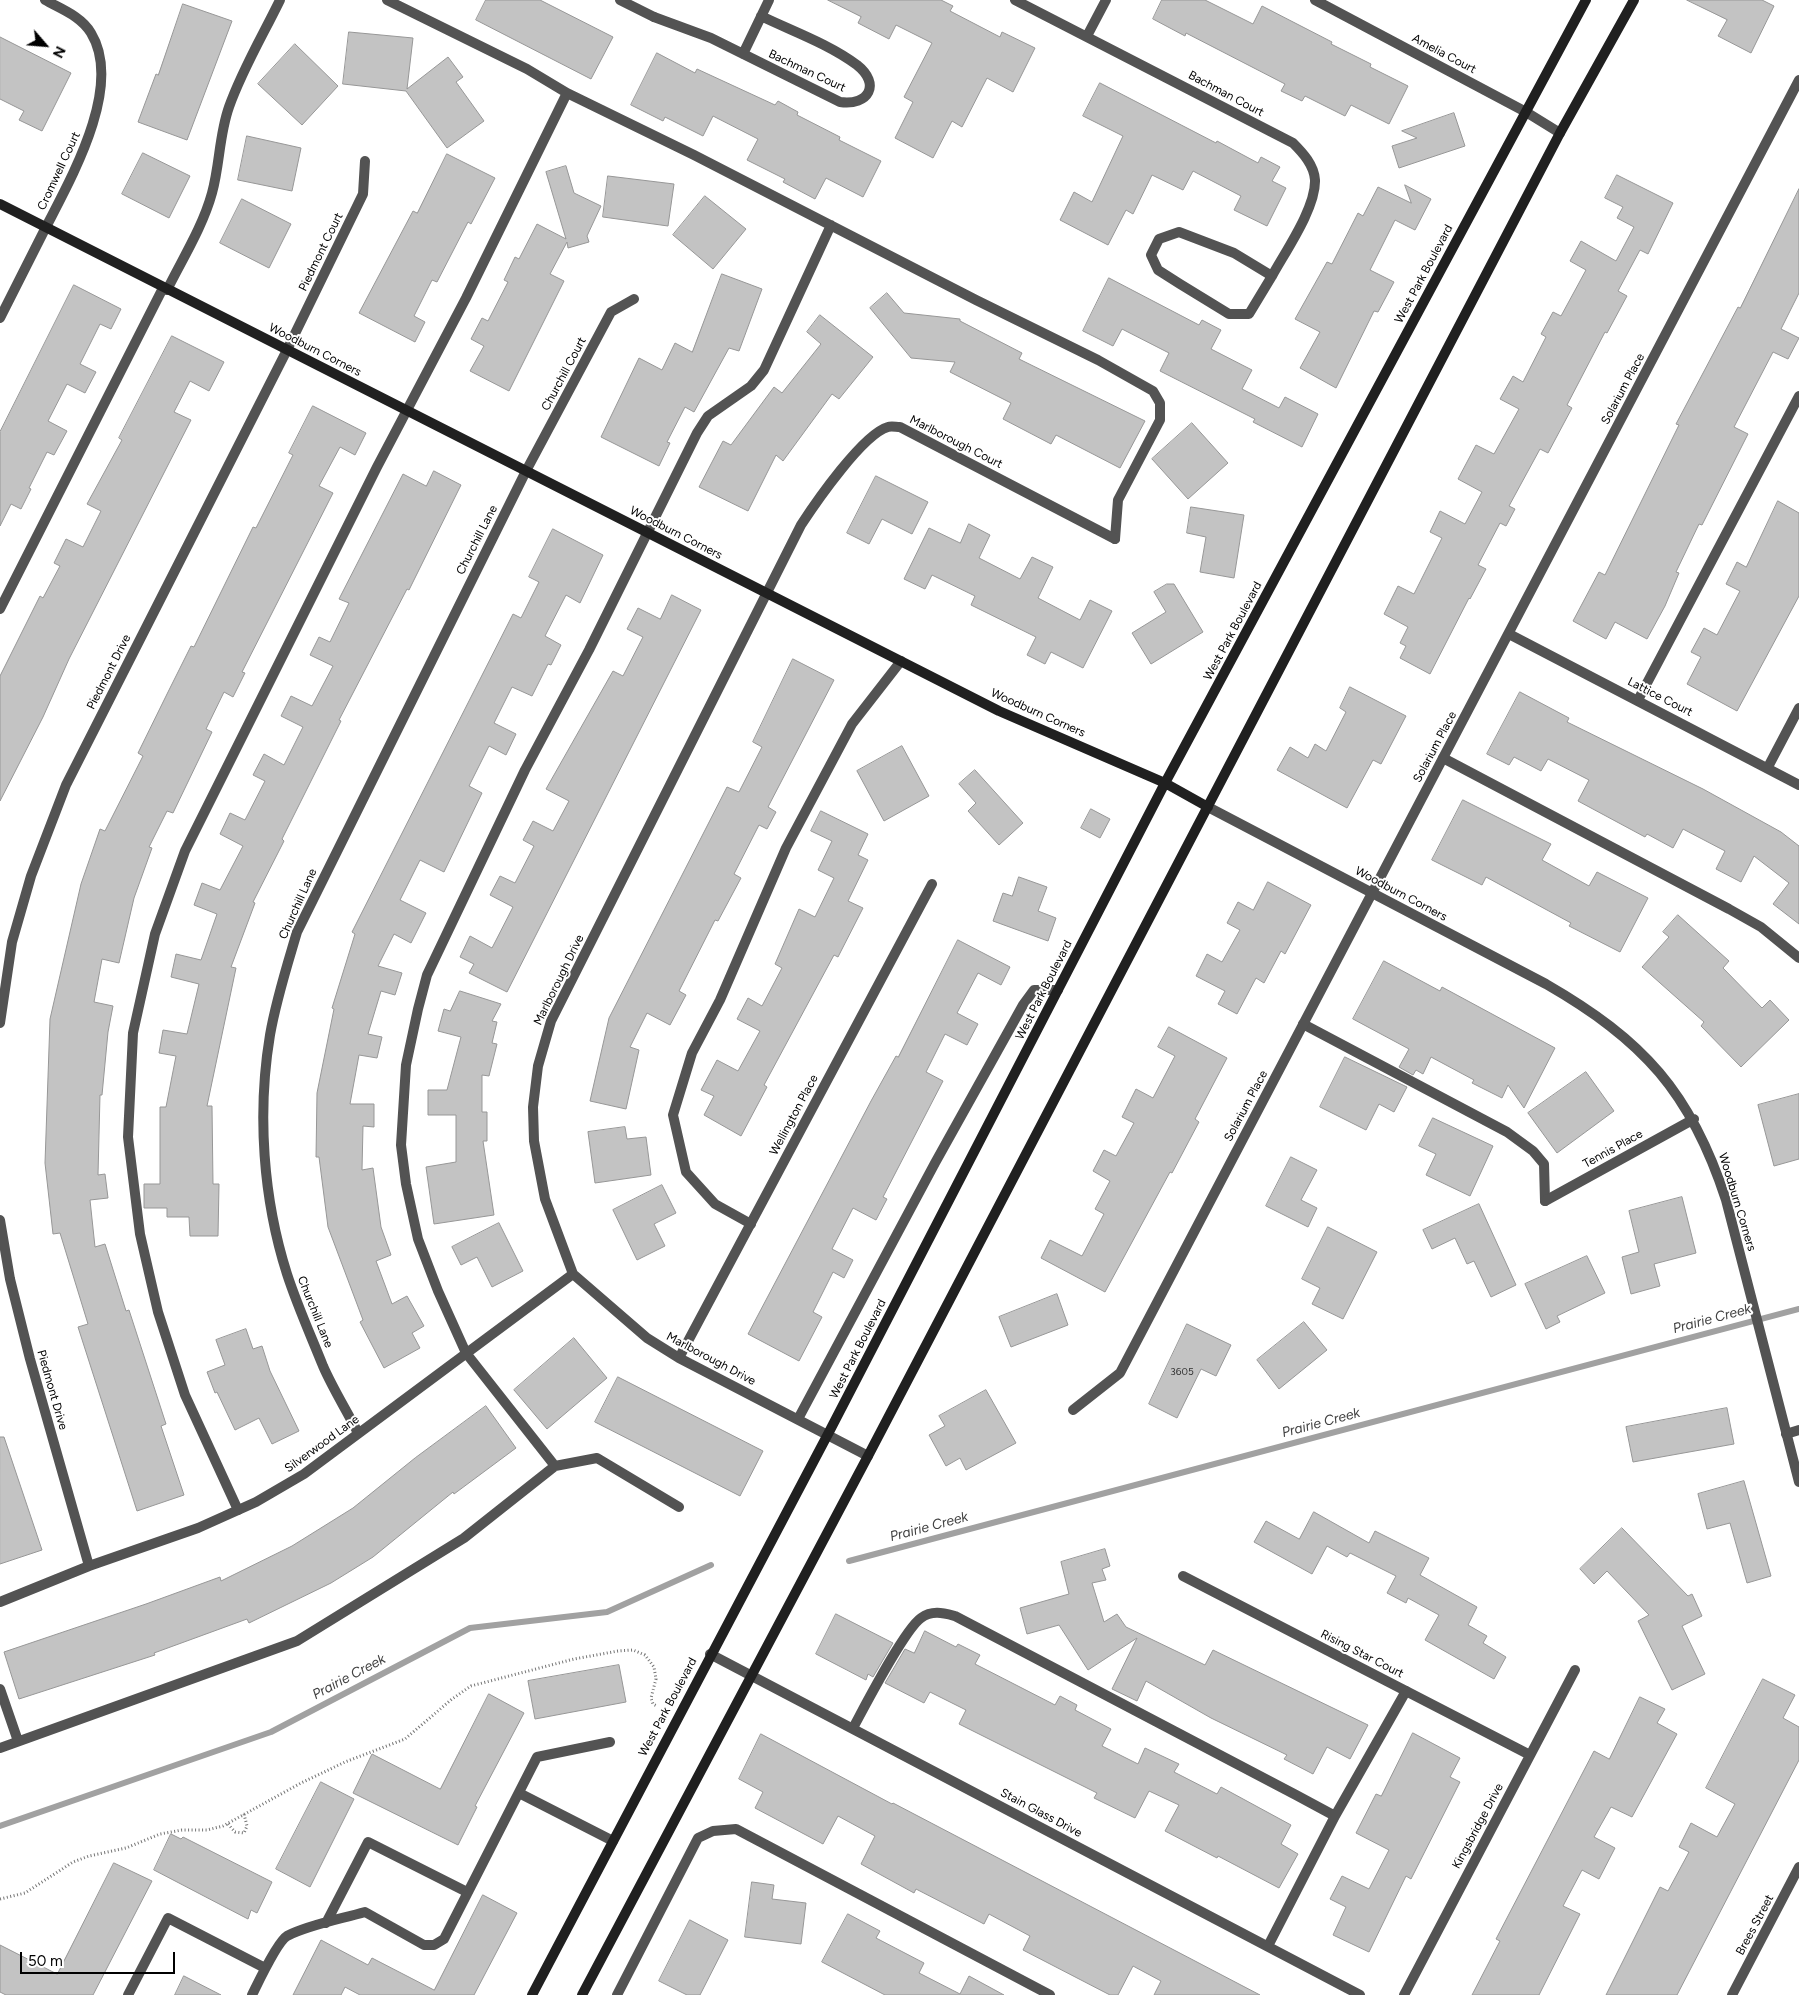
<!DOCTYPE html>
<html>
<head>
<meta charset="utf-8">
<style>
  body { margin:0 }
  #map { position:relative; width:1799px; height:1995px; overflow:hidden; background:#fff; font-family:Figtree,sans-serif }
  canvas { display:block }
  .north { position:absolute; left:20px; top:20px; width:50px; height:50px; -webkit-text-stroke:4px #fff; paint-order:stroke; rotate:117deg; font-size:14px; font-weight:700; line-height:20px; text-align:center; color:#000 }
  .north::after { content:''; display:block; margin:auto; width:18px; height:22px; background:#000; clip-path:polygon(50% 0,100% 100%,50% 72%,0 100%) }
  .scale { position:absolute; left:20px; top:1952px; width:155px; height:22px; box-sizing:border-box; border:2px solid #000; border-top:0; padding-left:6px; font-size:15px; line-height:18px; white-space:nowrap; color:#000; -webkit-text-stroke:4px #fff; paint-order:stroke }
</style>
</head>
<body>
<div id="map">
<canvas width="1799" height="1995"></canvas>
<div class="north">N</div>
<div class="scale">50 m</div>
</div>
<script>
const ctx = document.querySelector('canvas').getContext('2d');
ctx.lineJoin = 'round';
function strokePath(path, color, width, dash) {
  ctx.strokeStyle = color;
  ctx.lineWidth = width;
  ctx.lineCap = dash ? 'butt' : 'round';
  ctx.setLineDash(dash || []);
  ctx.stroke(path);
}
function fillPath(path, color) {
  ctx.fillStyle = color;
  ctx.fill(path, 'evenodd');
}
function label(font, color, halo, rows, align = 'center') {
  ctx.font = font + ' Figtree,sans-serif';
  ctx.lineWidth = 4;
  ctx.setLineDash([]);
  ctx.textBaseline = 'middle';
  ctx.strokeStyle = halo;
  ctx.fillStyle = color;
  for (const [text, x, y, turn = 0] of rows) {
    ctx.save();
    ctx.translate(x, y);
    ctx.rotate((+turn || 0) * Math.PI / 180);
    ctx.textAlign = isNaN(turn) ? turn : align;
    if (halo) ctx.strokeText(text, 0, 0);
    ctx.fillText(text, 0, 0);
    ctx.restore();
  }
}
const stream = new Path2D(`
  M849 1561 1799 1309
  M0 1826 271 1732 470 1628 607 1612 711 1565`);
const building = new Path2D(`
  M486 0H540L613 37 591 79 476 20Z
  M828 0H941L953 6 950 11 1000 37 1002 32 1035 48 1013 92 987 78 962 127 952 121 933 158 895 138 913 102 904 97 932 43 896 25 889 39 858 23 861 17Z
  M1162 0H1205L1253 24 1262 6 1332 42 1331 44 1371 64 1370 67 1408 86 1389 124 1351 105 1345 116 1305 96 1302 101 1281 91 1285 84 1186 33 1185 36 1153 19Z
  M1687 0H1762L1774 6 1751 53 1718 36 1727 20Z
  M183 4 232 21 187 140 138 122 156 74 158 75Z
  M349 32 413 38 407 89 448 57 463 77 456 82 484 121 447 148 406 91 343 84Z
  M0 37 71 73 42 131 19 120 24 111 0 99Z
  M295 44 338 86 302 125 258 84Z
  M657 53 695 73 697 69 775 105 778 101 798 112 797 115 840 137 839 140 881 161 863 197 826 178 815 199 783 182 785 179 747 160 758 139 713 116 703 136 665 117 663 121 631 105Z
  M1100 83 1216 143 1217 141 1258 163 1261 157 1280 167 1272 181 1286 188 1267 226 1234 210 1241 196 1193 171 1183 190 1152 175 1133 214 1126 210 1108 245 1060 220 1074 192 1092 202 1123 136 1083 116Z
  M1454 113 1465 146 1399 168 1392 146 1417 138 1402 131Z
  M247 136 301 148 292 191 238 180Z
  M143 153 190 176 169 218 122 194Z
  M447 154 495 178 471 224 468 222 437 282 432 280 414 316 425 322 415 342 359 313 413 211 417 213Z
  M566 166 574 193 601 206 587 236 589 242 568 248 567 242 550 274 564 281 509 391 470 371 484 346 471 339 482 318 488 321 508 282 504 280 515 257 519 259 537 224 566 239 546 172Z
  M1617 175 1673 203 1648 254 1640 250 1618 291 1627 296 1607 333 1605 332 1567 405 1572 408 1548 453 1540 449 1509 506 1515 509 1506 526 1500 523 1478 565 1486 569 1470 599 1469 598 1430 674 1400 658 1406 646 1400 643 1408 627 1384 614 1398 586 1414 594 1442 538 1430 532 1440 511 1465 524 1482 492 1458 479 1476 445 1494 454 1519 409 1500 399 1513 376 1523 382 1546 337 1541 334 1553 312 1561 316 1586 270 1570 261 1581 241 1616 261 1634 227 1617 218 1623 207 1605 198Z
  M608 176 674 184 668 226 603 217Z
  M1405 185 1431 199 1415 230 1395 220 1370 270 1394 282 1378 312 1374 311 1336 388 1300 368 1320 332 1295 319 1327 262 1332 264 1358 213 1363 216 1378 187 1411 203Z
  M1799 189V293L1781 329 1799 338 1788 359 1773 352 1734 427 1748 434 1702 525 1699 524 1676 572 1679 573 1665 606 1647 639 1615 622 1606 639 1573 621 1599 572 1605 575 1679 425 1676 424 1738 307 1740 308Z
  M705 196 746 229 713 269 673 235Z
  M242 199 291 224 269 268 220 243Z
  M722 274 762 289 739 351 729 348 694 412 685 407 667 442 670 443 659 466 601 437 639 358 662 370 675 343 692 352Z
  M1109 278 1199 325 1202 320 1221 330 1211 349 1252 370 1242 389 1279 408 1285 397 1318 414 1302 447 1253 422 1255 419 1160 371 1169 353 1122 329 1113 346 1083 331Z
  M74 285 121 309 111 329 100 324 80 364 96 372 85 393 67 384 48 421 67 431 54 455 47 452 29 488 31 489 21 509 11 504 0 526V432Z
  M887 293 904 313 960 319V321L1022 353 1019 359 1145 421 1120 468 1056 435 1051 444 1003 419 1011 403 950 372 955 362 911 358 870 308Z
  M820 315 873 357 839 399 832 394 783 461 776 455 748 511 699 487 723 441 731 445 774 387 782 393 821 344 807 332Z
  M172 336 224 362 209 391 190 381 174 412 191 420 69 659 43 717 0 801V676L40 596 43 598 60 566 54 563 66 539 83 547 101 511 87 504 122 440 119 438Z
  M313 406 366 433 355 455 340 447 319 486 333 493 242 672 245 673 233 697 224 692 206 729 212 732 173 813 167 811 149 847 152 848 134 898 119 963 102 959 94 1002 113 1006 108 1032 102 1095H100L98 1175 105 1174 108 1198 90 1200 95 1247 105 1244 126 1311 129 1310 166 1424 161 1426 184 1495 137 1511 78 1327 88 1324 60 1233 53 1234 45 1163 50 1019 81 884 100 829 105 831 143 756 138 753 168 692 191 646 194 647 253 527 256 528 293 455 289 453Z
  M1192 423 1228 463 1188 499 1152 459Z
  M434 471 461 485 409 590 407 589 339 720 341 721 282 839 284 841 253 902 255 903 231 967 236 968 207 1106H212L213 1184H219L218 1236H190L189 1217H167V1208H144V1184H160V1107H166L176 1056 159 1053 163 1030 187 1034 199 984 171 977 176 954 201 960 217 914 194 905 202 883 220 890 243 846 220 834 230 813 245 820 265 781 253 775 264 754 284 765 303 727 281 716 291 696 312 706 333 666 310 655 319 637 330 642 349 603 339 599 403 474 426 486Z
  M876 476 928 502 912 534 882 519 869 544 847 533Z
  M1778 501 1799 513V596L1737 711 1687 684 1701 657 1691 652 1704 628 1717 635 1740 591 1726 584 1737 562 1746 567Z
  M1191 507 1244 515 1234 578 1200 572 1206 537 1187 533Z
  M969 524 990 535 979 558 1020 579 1032 557 1053 567 1038 598 1080 620 1090 600 1112 611 1083 668 1051 652 1045 664 1027 655 1036 637 971 605 975 596 932 575 925 589 904 579 929 528 960 543Z
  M553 529 603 555 580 603 566 595 545 636 561 645 551 665 548 664 532 696 512 687 494 723 516 734 506 755 489 746 469 786 482 793 444 872 420 860 400 900 426 913 411 943 394 934 378 966 402 973 395 995 381 991 368 1034 382 1037 377 1058 359 1055 350 1104H374V1127L363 1126 362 1170 373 1168 381 1227 391 1255 376 1261 392 1304 407 1296 424 1326 412 1333 420 1348 384 1368 360 1322 363 1320 328 1227 319 1157H316L317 1093 334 1009 332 1008 355 934 352 932 513 614 521 618 539 582 529 577Z
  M1167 584H1174L1203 632 1151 664 1132 633 1166 612 1154 592Z
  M672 595 701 610 507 992 469 973 474 964 460 957 470 936 492 948 513 907 490 895 500 876 515 883 534 846 523 840 533 821 553 831 569 801 546 789 613 671 623 676 643 637 627 629 638 608 660 619Z
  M793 659 834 680 768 807 776 812 767 829 759 825 734 874 741 878 718 921 715 920 679 991 686 995 670 1025 647 1013 630 1047 639 1050 626 1109 590 1101 609 1018 727 787 739 792 762 747 753 742Z
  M1350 687 1406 716 1381 764 1373 760 1347 808 1277 770 1290 747 1308 758 1315 744 1326 751 1346 712 1340 708Z
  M1520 692 1569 718 1567 722 1703 789 1781 832 1799 846V924L1773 904 1789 883 1754 856 1741 882 1716 869 1725 851 1683 829 1673 848 1647 834 1645 837 1578 801 1589 780 1548 759 1541 771 1514 757 1509 765 1487 754Z
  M902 746 929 796 884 821 857 771Z
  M975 770 1023 823 999 845 968 811 976 803 959 784Z
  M1463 800 1551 844 1542 860 1589 886 1597 872 1648 898 1620 952 1569 926 1571 923 1486 877 1482 885 1432 860Z
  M1091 809 1110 819 1100 838 1081 828Z
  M821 811 868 834 858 855 868 860 848 901 863 908 838 957 834 955 764 1085 767 1087 741 1136 704 1115 714 1096 701 1090 717 1060 738 1071 760 1031 737 1019 748 998 762 1006 782 968 775 964 799 909 815 917 834 878 818 870 832 841 811 831Z
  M1019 877 1047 887 1038 911 1056 918 1048 941 993 921 1003 893 1012 896Z
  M1268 882 1311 905 1285 954 1281 951 1264 983 1256 978 1237 1014 1218 1004 1225 991 1196 976 1207 954 1222 962 1240 930 1227 923 1238 902 1253 910Z
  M1678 915 1729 961 1723 968 1762 1008 1770 1000 1789 1020 1741 1067 1701 1026 1704 1022 1642 967 1669 937 1663 932Z
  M958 940 1010 967 1001 985 978 973 957 1013 978 1024 967 1045 945 1034 926 1072 943 1081 883 1197 887 1199 876 1220 853 1208 832 1249 853 1260 844 1278 833 1272 813 1312 822 1317 799 1361 748 1334 871 1101 896 1056 898 1057Z
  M1384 961 1440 991 1442 987 1555 1048 1524 1108 1508 1085 1502 1098 1472 1083 1474 1080 1431 1057 1423 1074 1416 1070 1413 1075 1399 1067 1409 1049 1353 1019Z
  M460 991 501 1004 492 1021 497 1022 492 1043 497 1044 489 1076 482 1075V1112H487V1141H483L494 1215 434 1224 426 1167 456 1162V1115H428V1090H447L461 1037 438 1031 444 1009 450 1011Z
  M1169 1027 1227 1058 1195 1119 1199 1122 1172 1173 1170 1172 1105 1292 1041 1258 1050 1240 1082 1256 1104 1214 1095 1209 1110 1181 1093 1171 1104 1150 1116 1156 1134 1123 1122 1117 1136 1089 1153 1098 1175 1056 1158 1047Z
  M1345 1057 1407 1087 1394 1112 1379 1104 1366 1130 1320 1107Z
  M1586 1072 1614 1111 1557 1153 1528 1113Z
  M1799 1094V1159L1774 1166 1758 1105Z
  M1433 1118 1493 1146 1470 1196 1426 1175 1436 1154 1419 1146Z
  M625 1127 627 1139 646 1137 651 1175 595 1183 588 1132Z
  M1291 1157 1317 1170 1301 1200 1317 1208 1308 1227 1266 1206Z
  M662 1185 676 1213 654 1224 665 1246 637 1260 613 1210Z
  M1682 1197 1696 1253 1654 1264 1660 1286 1631 1294 1622 1257 1639 1252 1629 1211Z
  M1479 1204 1516 1285 1491 1297 1474 1261 1467 1264 1455 1238 1432 1249 1423 1230Z
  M499 1223 523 1271 492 1287 477 1257 461 1265 452 1247Z
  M1328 1227 1377 1252 1343 1319 1312 1304 1320 1288 1302 1279Z
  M1587 1256 1605 1293 1557 1316 1560 1322 1546 1329 1525 1284Z
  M1057 1294 1068 1325 1011 1347 999 1317Z
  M1304 1322 1327 1350 1279 1389 1257 1360Z
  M1187 1324 1231 1345 1216 1376 1201 1369 1177 1418 1149 1404Z
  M246 1329 253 1349 262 1346 270 1371 299 1431 272 1444 259 1418 235 1430 217 1392 215 1393 207 1372 225 1365 216 1340Z
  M574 1338 607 1378 547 1429 514 1390Z
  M618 1377 763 1451 740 1496 595 1422Z
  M986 1390 1016 1443 966 1470 960 1458 946 1466 929 1435 945 1426 939 1416Z
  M486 1406 516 1448 454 1494 453 1492 373 1557 331 1583 249 1623 247 1619 154 1653 155 1655 19 1699 4 1652 146 1604 220 1577 221 1581 292 1546 353 1508 415 1458Z
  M1727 1408 1734 1444 1633 1462 1626 1427Z
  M0 1437H4L42 1550 0 1564Z
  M1744 1481 1771 1576 1747 1583 1730 1523 1707 1529 1698 1494Z
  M1314 1512 1369 1543 1375 1531 1429 1558 1420 1575 1477 1607 1468 1625 1487 1636 1483 1643 1506 1657 1494 1679 1425 1640 1439 1615 1408 1598 1406 1603 1387 1593 1396 1576 1350 1553 1347 1557 1327 1546 1312 1574 1254 1542 1266 1521 1299 1539Z
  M1622 1528 1688 1596 1692 1594 1702 1616 1682 1626 1705 1674 1672 1690 1638 1621 1649 1615 1607 1571 1594 1584 1580 1569Z
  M1105 1549 1110 1566 1102 1569 1106 1580 1092 1583 1104 1622 1117 1614 1126 1627 1205 1665 1213 1650 1368 1725 1350 1759 1327 1747 1313 1774 1284 1759 1287 1755 1211 1718 1146 1681 1137 1701 1112 1689 1137 1638 1088 1670 1059 1625 1027 1634 1020 1608 1069 1594 1061 1562Z
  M836 1614 893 1643 873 1677 868 1674 866 1680 816 1654Z
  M925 1631 956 1647 958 1644 980 1655 975 1664 1055 1705 1060 1696 1077 1705 1075 1710 1111 1729 1102 1746 1138 1764 1145 1748 1179 1764 1174 1772 1217 1794 1221 1787 1291 1825 1281 1844 1298 1854 1279 1888 1218 1856 1217 1858 1165 1831 1179 1805 1149 1791 1135 1818 1094 1798 1097 1793 959 1724 966 1710 930 1692 924 1703 885 1683 905 1649 914 1653Z
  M619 1665 626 1702 535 1719 528 1681Z
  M1763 1679 1795 1695 1783 1718 1799 1727V1760L1677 1995H1606L1660 1887 1668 1891 1689 1852 1679 1847 1691 1823 1717 1837 1735 1804 1706 1788Z
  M489 1694 524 1713 475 1806 477 1807 458 1845 353 1793 372 1754 440 1789Z
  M1640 1697 1665 1709 1657 1723 1677 1734 1632 1817 1611 1807 1594 1837 1615 1848 1599 1879 1582 1870 1563 1906 1580 1914 1539 1995H1472L1500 1941 1496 1939 1594 1751 1609 1759Z
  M1413 1733 1460 1758 1450 1777 1460 1782 1411 1879 1406 1876 1369 1952 1333 1935 1346 1907 1330 1899 1342 1876 1369 1889 1389 1850 1356 1833 1376 1794 1381 1796Z
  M761 1734 892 1804 893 1803 1260 1995H1154L1161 1981 1133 1966 1118 1995H1110L1023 1950 1030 1936 989 1914 984 1924 916 1889 914 1893 861 1864 875 1836 838 1816 823 1844 755 1808 763 1792 739 1779Z
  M321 1782 354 1799 310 1887 276 1869Z
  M171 1834 181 1839 183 1837 272 1882 257 1913 251 1910 248 1919 154 1870Z
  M114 1863 152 1881 93 1995H6L0 1992V1945L57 1974Z
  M752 1882 774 1885 772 1899 806 1903 801 1944 745 1937Z
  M483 1895 517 1913 474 1995H360L345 1987 341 1995H293L321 1940 368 1965 372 1958 434 1990Z
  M848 1914 880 1931 876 1938 924 1963 919 1973 960 1994 969 1976 1004 1995H885L822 1962Z
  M690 1920 728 1940 700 1995H687L659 1981Z
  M184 1976 221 1995H175Z`);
const path = new Path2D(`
  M228 1824 235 1832 244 1833 247 1826 244 1814
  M0 1899 25 1893 73 1862 89 1856 126 1848 160 1834 182 1830H207L223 1826 301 1783 345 1762 405 1739 452 1699 471 1686 574 1659 618 1651 633 1650 645 1655 654 1667 656 1679 651 1698 653 1704 657 1706`);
const lane = new Path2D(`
  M387 0 527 69 567 93
  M620 0 654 17
  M167 290C183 258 203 226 212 193 220 164 219 135 229 107 242 70 263 35 280 0
  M0 609 163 288
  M1638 700 1799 396
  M1443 758 1729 909 1761 927 1799 958
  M1303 1024 1507 1132 1533 1151 1544 1164 1545 1201
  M751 1224 715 1204 686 1172 673 1115 692 1053 720 1000 786 848 852 724 901 661
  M466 1353 438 1291 418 1239 406 1184 401 1145 406 1065 418 1009 427 975 525 770 589 650 697 433 708 416 751 386 764 370 831 225
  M798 1419 935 1163 1023 1005 1034 990H1058
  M1786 1434 1799 1430
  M238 1510 185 1395 158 1312 140 1234 128 1137 133 1033 155 934 185 851 377 467 466 298 567 93 694 155 976 300 1098 360 1153 391 1160 403V420L1118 500 1115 539
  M853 1728C865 1706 904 1630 921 1618 932 1610 943 1613 955 1616L1296 1795 1335 1816 1268 1946
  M519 1793 613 1841
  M1335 1816 1406 1691
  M326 1923 368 1842 467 1892
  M128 1995 168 1918 265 1968
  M252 1995C258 1983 277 1942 287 1936 308 1925 341 1919 365 1912L424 1945H434L444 1939 537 1757 610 1742
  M617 1995 698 1838 713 1831 736 1829 1050 1995`);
const street = new Path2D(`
  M1015 0 1293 143C1303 153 1314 165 1315 180 1316 208 1285 252 1272 276
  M1315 0 1526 112 1560 133
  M654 17 711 38 840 102C869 106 881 84 857 65 829 44 792 31 761 16
  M1087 36 1106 0
  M743 54 769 0
  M1179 232 1234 253 1272 276 1249 314H1229L1180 284 1158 270 1151 255 1159 239Z
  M0 318C15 288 30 259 45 229 70 180 124 87 91 33 81 16 61 9 45 0
  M1509 634 1799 785
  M1768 767 1799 708
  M1208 807 1546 984C1643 1040 1691 1092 1726 1200L1799 1482
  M0 1023 12 942 31 876 66 785 287 350 363 194 365 161
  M1545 1201 1694 1119
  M0 1220 10 1279 30 1359 89 1566
  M466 1353 555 1466
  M679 1358 932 884
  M1073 1410 1120 1373 1799 80
  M358 1433C347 1411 333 1389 323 1366 311 1336 297 1305 287 1274 263 1199 257 1113 270 1035 276 1000 287 966 297 932L526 471 611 312 634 299
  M868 1456 679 1358 647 1338 573 1274 545 1199 534 1141 533 1107 538 1066 551 1021 801 525C816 502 863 434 888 427 891 426 896 427 900 427L1115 539
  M1183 1576 1530 1755
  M0 1602 89 1566 198 1528 256 1502 304 1474 573 1274
  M710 1654 1360 1995
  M0 1689 18 1741
  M0 1748 297 1641 464 1538 555 1466 597 1458 679 1507
  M1404 1995 1575 1670
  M1732 1995 1799 1867`);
const secondary = new Path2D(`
  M0 204 999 711 1165 783 1208 807
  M532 1995 828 1434 1165 783 1586 0
  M582 1995 868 1456 1560 133 1634 0`);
const numberNames = [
  ["3605",1182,1372]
];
const streetNames = [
  ["Amelia Court",1444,54,28],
  ["Bachman Court",807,71,25],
  ["Bachman Court",1226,94,28],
  ["Cromwell Court",59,171,-65],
  ["Piedmont Court",321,252,-64],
  ["West Park Boulevard",1424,274,-62],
  ["Woodburn Corners",315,350,27],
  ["Churchill Court",564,374,-62],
  ["Solarium Place",1623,389,-62],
  ["Marlborough Court",956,442,27],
  ["Woodburn Corners",676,533,27],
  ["Churchill Lane",477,540,-63],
  ["West Park Boulevard",1233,631,-62],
  ["Piedmont Drive",109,672,-63],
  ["Lattice Court",1660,697,27],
  ["Woodburn Corners",1038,713,24],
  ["Solarium Place",1435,747,-62],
  ["Woodburn Corners",1401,894,28],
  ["Churchill Lane",298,904,-66],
  ["Marlborough Drive",559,980,-64],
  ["West Park Boulevard",1044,990,-63],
  ["Solarium Place",1246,1106,-62],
  ["Wellington Place",794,1115,-62],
  ["Tennis Place",1613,1149,-29],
  ["Woodburn Corners",1737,1202,73],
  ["Churchill Lane",315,1312,68],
  ["West Park Boulevard",858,1349,-63],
  ["Marlborough Drive",711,1359,28],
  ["Piedmont Drive",52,1390,74],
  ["Silverwood Lane",322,1444,-36],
  ["Rising Star Court",1362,1654,27],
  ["West Park Boulevard",668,1707,-62],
  ["Stain Glass Drive",1041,1813,28],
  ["Kingsbridge Drive",1478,1826,-62],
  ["Brees Street",1755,1925,-62]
];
const waterNames = [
  ["Prairie Creek",1712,1319,-15],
  ["Prairie Creek",1321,1423,-15],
  ["Prairie Creek",929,1527,-15],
  ["Prairie Creek",349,1677,-28]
];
strokePath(stream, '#a1a1a1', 6);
fillPath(building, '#c3c3c3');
strokePath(building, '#979797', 1);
strokePath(path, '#757575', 3, [1, 2.5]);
strokePath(lane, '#535353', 10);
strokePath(street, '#535353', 10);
strokePath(secondary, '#202020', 10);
label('10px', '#313131', null, numberNames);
label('12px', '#000', '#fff', streetNames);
label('italic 14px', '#424242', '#fff', waterNames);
</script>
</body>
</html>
